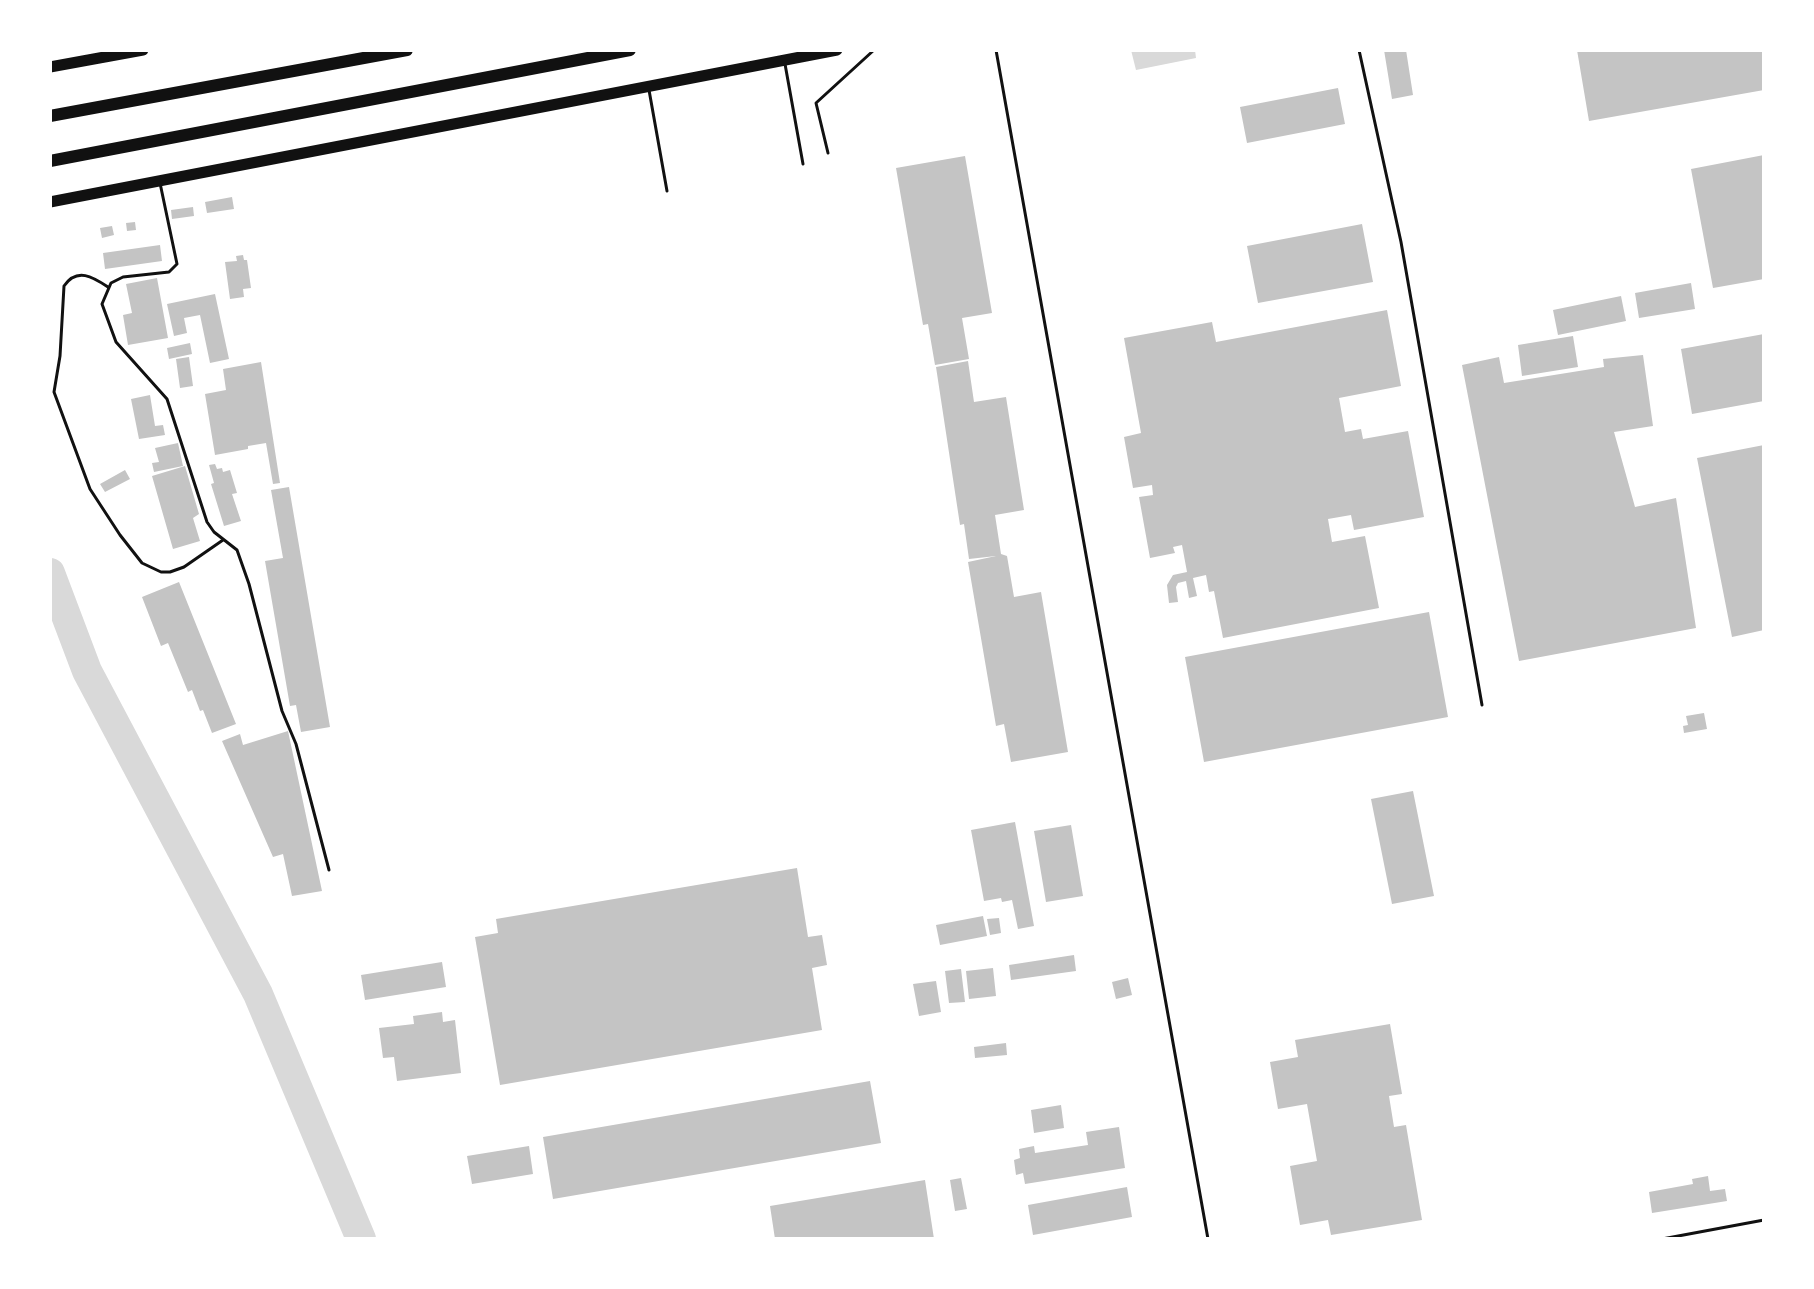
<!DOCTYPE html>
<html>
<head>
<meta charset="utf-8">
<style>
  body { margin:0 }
  #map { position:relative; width:1814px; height:1289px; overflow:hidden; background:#fff; font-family:"Source Sans 3",sans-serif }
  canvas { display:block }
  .frame { position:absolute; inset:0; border:52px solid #fff; pointer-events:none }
</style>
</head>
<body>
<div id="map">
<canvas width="1814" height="1289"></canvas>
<div class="frame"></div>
</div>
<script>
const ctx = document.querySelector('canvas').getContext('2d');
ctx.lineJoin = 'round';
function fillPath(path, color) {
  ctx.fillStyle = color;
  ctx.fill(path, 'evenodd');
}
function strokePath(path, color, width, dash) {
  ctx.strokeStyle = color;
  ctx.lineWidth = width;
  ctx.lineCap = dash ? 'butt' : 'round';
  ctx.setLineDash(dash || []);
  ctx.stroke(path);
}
const water = new Path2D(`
  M1131 50H1195L1196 58 1136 70Z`);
const river = new Path2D(`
  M50 573 87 671 258 994 361 1239`);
const building = new Path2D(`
  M1384 50H1406L1413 95 1392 99Z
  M1577 50H1764V90L1589 121Z
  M1338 88 1345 124 1247 143 1240 107Z
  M1764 155V279L1713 288 1691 169Z
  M965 156 992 313 962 318 969 359 935 365 928 324 923 325 896 168Z
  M232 197 234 209 207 213 205 202Z
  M193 207 194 216 172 219 171 210Z
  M135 222 136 230 127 231 126 223Z
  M1362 224 1373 282 1258 303 1247 246Z
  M112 226 114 235 102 238 100 228Z
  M160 245 162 261 105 269 103 253Z
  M243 255 244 260H247L251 288 243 289 244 297 230 299 225 262 237 261 236 256Z
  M157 278 168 338 128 345 123 315 132 313 126 284Z
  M1691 283 1695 309 1639 318 1635 293Z
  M215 294 229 359 210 363 200 315 184 318 187 333 174 336 167 304Z
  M1621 296 1626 321 1558 335 1553 310Z
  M1387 310 1401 386 1339 398 1345 432 1361 429 1363 439 1408 431 1424 517 1354 530 1351 515 1328 519 1332 542 1365 536 1379 608 1223 638 1214 591 1209 592 1206 575 1193 578 1197 596 1189 598 1186 581 1178 583 1176 587 1178 602 1169 603 1167 585 1173 575 1187 572 1182 545 1173 547 1175 553 1150 558 1139 497 1153 495 1152 485 1133 488 1124 437 1141 433 1124 338 1212 322 1216 342Z
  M1764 334V401L1692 414 1681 349Z
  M1573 336 1578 367 1522 376 1518 345Z
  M190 343 192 354 169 359 167 348Z
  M1643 355 1653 426 1614 432 1635 507 1676 498 1696 628 1519 661 1462 365 1499 357 1504 383 1604 367 1603 359Z
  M189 357 193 386 180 388 176 359Z
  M968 361 974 402 1006 397 1024 510 995 515 1001 554 1007 556 1014 597 1041 592 1068 752 1011 762 1004 724 996 726 968 562 996 556 969 559 964 524 960 525 936 367Z
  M261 362 280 483 273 484 266 443 248 446V449L215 455 205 394 226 390 223 369Z
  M150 395 155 426 163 425 165 435 139 439 131 399Z
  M178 443 183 466 154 472 152 463 159 462 155 448Z
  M1764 445V630L1732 637 1697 458Z
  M215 464 217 469 222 468 223 472 230 470 237 493 232 494 241 521 224 526 211 484 214 483 209 465Z
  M185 466 199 514 193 518 200 541 173 549 152 476Z
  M125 470 130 479 105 492 100 484Z
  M289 487 330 727 301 732 296 705 290 706 265 561 283 558 271 490Z
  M179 582 236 724 212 733 203 710 200 711 192 690 188 692 168 643 161 646 142 597Z
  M1429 612 1448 717 1204 762 1185 657Z
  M1704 713 1707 729 1684 733 1683 726 1688 725 1686 716Z
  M288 731 322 891 292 896 283 854 273 857 222 741 240 734 243 745Z
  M1413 791 1434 896 1392 904 1371 799Z
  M1015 822 1034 926 1018 929 1012 900 1002 902 1001 898 984 901 971 830Z
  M1071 825 1083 896 1046 902 1034 831Z
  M797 868 808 937 822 935 827 965 812 968 822 1030 500 1085 475 937 498 933 496 919Z
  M983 916 987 936 940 945 936 925Z
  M999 918 1001 933 990 935 987 919Z
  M1074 955 1076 971 1011 980 1009 965Z
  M442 962 446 987 365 1000 361 975Z
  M993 968 996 996 969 999 966 971Z
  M961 969 965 1002 949 1003 945 971Z
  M1128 978 1132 995 1116 999 1112 982Z
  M936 981 941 1012 919 1016 913 984Z
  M442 1012 443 1022 455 1020 461 1073 397 1081 394 1057 383 1058 379 1028 414 1024 413 1016Z
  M1390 1024 1402 1094 1389 1096 1394 1127 1406 1125 1422 1220 1331 1235 1328 1220 1300 1225 1290 1166 1317 1161 1307 1104 1278 1109 1270 1062 1298 1057 1295 1040Z
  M1006 1043 1007 1055 975 1058 974 1047Z
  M870 1081 881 1143 553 1199 543 1137Z
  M1061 1105 1064 1128 1034 1133 1031 1110Z
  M1119 1127 1125 1168 1025 1184 1023 1173 1016 1175 1014 1160 1020 1158 1019 1149 1034 1146 1035 1153 1088 1145 1086 1132Z
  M529 1146 533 1174 472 1184 467 1156Z
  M1708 1176 1710 1191 1725 1189 1727 1201 1652 1213 1649 1192 1693 1184 1692 1179Z
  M961 1178 967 1209 955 1211 950 1180Z
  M925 1180 934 1239H775L770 1206Z
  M1127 1187 1132 1217 1033 1235 1028 1205Z`);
const path = new Path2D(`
  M828 153 816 103 874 50`);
const service = new Path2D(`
  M996 50 1208 1239
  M1359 50 1401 242 1482 705
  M785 64 803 164
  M649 90 667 191
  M160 183 177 264 169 272 123 277 111 283 102 304 116 342 167 399 207 522 214 532 237 550 249 584 282 711 296 744 329 870
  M108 287C93 277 77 267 64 286L60 356 54 392 90 489 120 535 142 563 161 572H170L184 567 223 540
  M1662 1239 1764 1220`);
const primary = new Path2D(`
  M50 67 143 50
  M50 202 837 50`);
const trunk = new Path2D(`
  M50 116 407 50
  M50 161 630 50`);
fillPath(water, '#d9d9d9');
strokePath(river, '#d9d9d9', 30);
fillPath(building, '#c4c4c4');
strokePath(path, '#111', 3);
strokePath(service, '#111', 3);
strokePath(primary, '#111', 11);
strokePath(trunk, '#111', 12);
</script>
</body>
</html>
